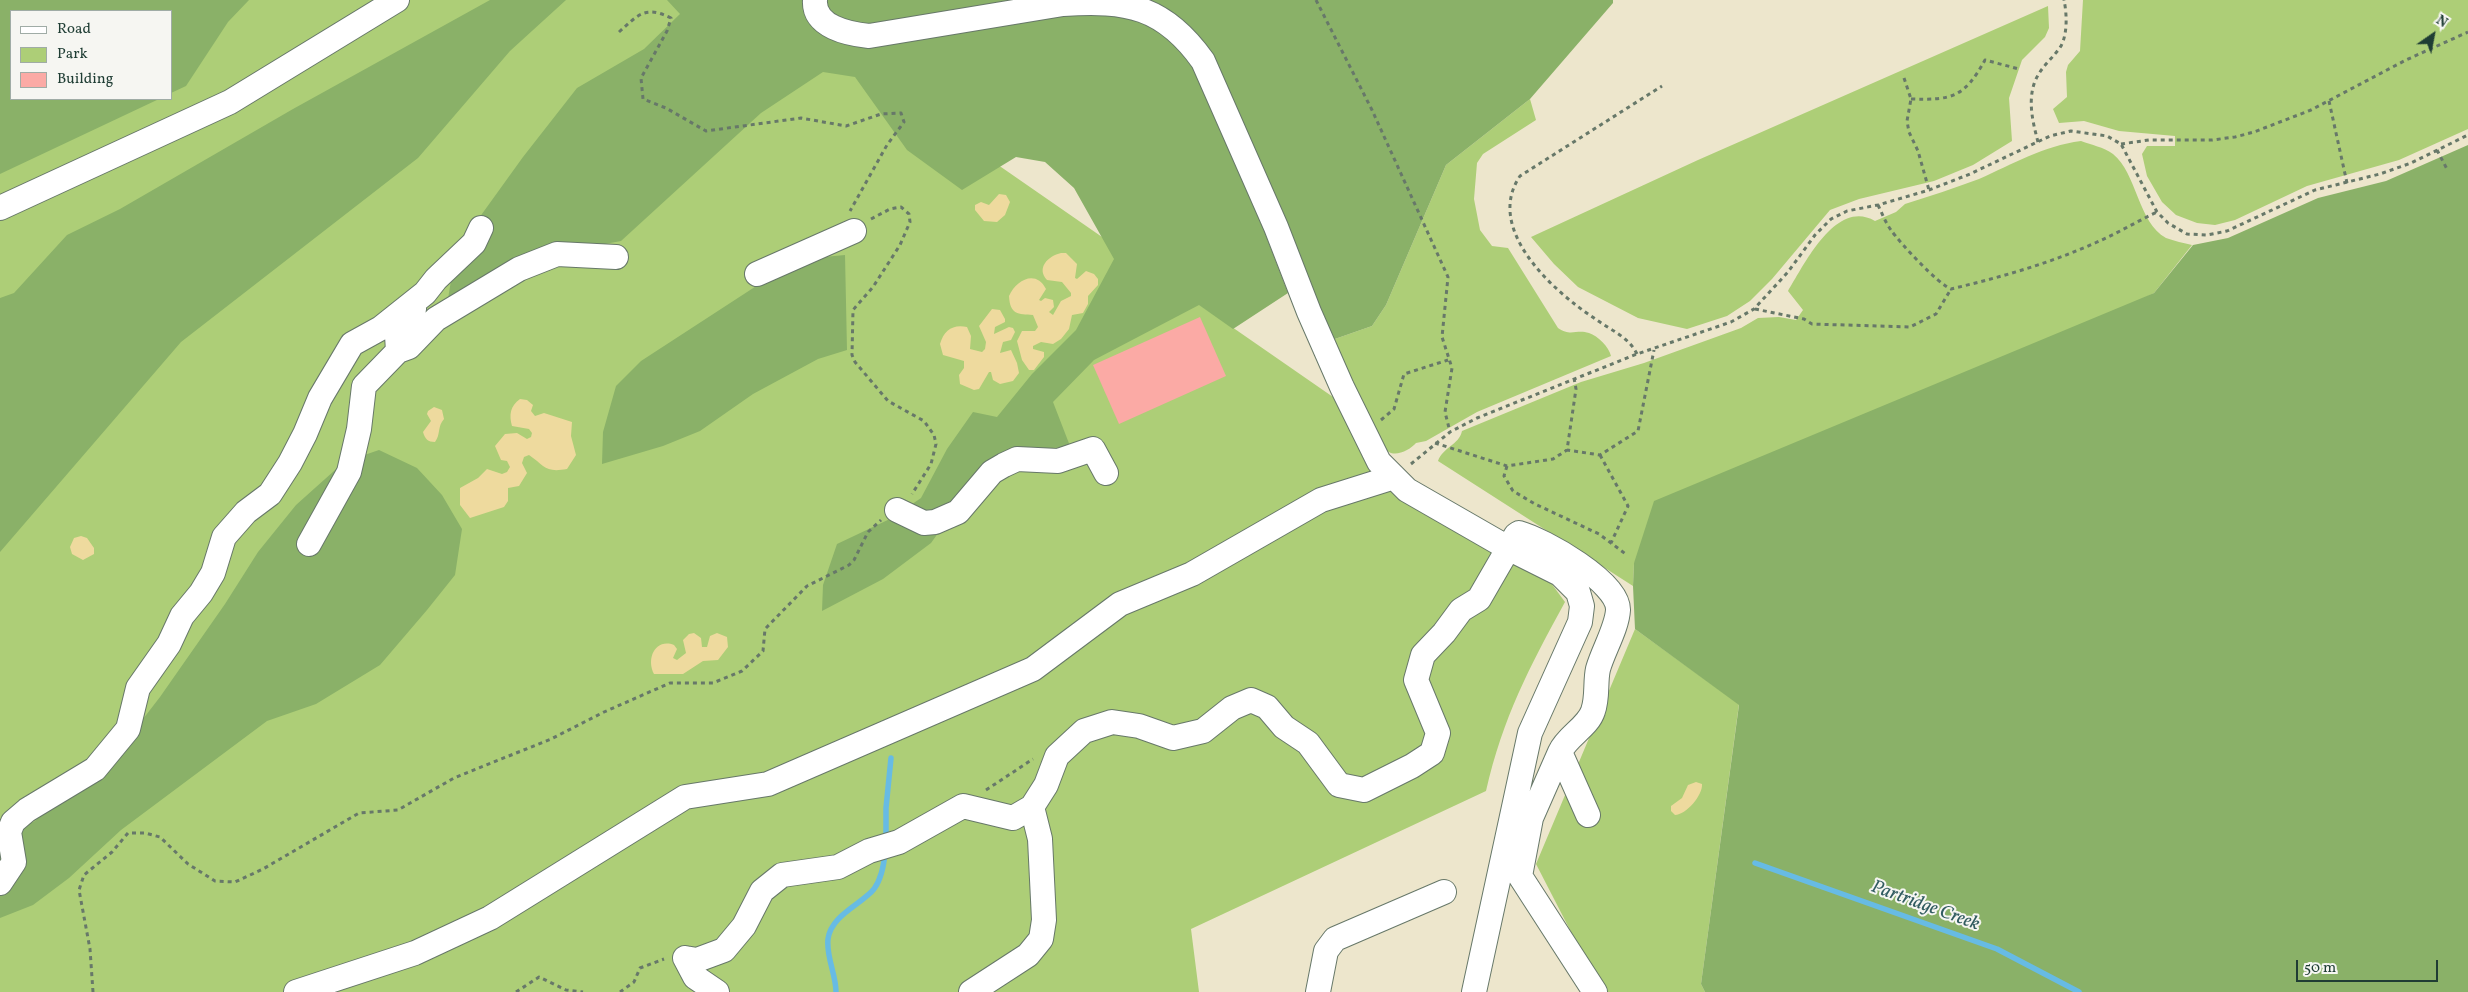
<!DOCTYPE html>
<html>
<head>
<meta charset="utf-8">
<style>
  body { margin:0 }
  #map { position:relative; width:2468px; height:992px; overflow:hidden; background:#ede6cc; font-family:Vollkorn,serif }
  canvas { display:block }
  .legend { position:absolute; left:10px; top:10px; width:162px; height:90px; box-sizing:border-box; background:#f6f6f2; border:1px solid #a0aca6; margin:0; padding:6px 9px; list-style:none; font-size:15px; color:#1f3d34 }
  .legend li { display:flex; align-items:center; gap:10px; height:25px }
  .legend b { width:25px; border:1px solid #a0aca6 }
  .north { position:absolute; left:2408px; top:10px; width:50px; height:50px; -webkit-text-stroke:4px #f6f6f2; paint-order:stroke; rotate:33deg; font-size:14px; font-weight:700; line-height:20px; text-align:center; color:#1f3d34 }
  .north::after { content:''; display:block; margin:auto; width:18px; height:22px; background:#1f3d34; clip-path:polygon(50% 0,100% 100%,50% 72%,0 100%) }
  .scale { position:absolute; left:2296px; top:960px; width:142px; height:22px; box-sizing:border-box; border:2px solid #1f3d34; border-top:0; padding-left:6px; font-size:15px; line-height:18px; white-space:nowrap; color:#1f3d34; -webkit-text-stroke:4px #f6f6f2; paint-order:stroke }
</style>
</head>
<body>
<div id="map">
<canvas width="2468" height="992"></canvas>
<ul class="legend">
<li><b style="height:6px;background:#fff"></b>Road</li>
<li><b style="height:14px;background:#adce77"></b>Park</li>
<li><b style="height:14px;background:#fbaaa5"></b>Building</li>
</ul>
<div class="north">N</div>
<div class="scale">50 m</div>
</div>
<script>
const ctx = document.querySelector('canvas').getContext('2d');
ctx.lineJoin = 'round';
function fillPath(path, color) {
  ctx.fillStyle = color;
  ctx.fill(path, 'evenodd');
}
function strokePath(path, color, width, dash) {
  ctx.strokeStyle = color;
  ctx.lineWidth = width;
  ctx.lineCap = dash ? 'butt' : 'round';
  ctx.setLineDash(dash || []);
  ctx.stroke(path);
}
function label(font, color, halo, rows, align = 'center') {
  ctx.font = font + ' Vollkorn,serif';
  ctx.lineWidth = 4;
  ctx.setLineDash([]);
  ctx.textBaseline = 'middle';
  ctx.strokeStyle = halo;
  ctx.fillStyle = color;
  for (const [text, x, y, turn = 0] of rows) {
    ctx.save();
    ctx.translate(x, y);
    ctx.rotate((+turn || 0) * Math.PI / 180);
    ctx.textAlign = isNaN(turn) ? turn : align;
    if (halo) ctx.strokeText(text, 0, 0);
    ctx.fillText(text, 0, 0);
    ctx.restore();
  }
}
const green = new Path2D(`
  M0 0H760L1333 397 1364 457 1398 498 1551 583 1565 602C1529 668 1503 717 1486 791L1191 929 1199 992H0ZM11 11H171V99H11Z
  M2083 0H2468V129L2399 160 2307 186 2235 220 2215 225 2197 223 2176 215 2162 202 2147 176 2142 154 2147 146H2175V136L2119 131 2084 121 2059 123 2053 109 2067 97 2066 72 2068 65 2080 51Z
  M2048 6 2049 28 2045 37 2022 60 2009 98 2012 141 1973 165 1934 181 1859 199 1830 210 1772 279 1750 301 1727 316 1687 329 1638 318 1578 287 1554 264 1531 237 1698 160Z
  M1530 99 1536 120 1483 154 1477 163 1474 199 1480 230 1492 246 1508 248 1558 328C1571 337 1576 329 1589 333 1598 336 1609 347 1611 356L1477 412 1426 441 1416 443C1411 449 1397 457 1389 452 1374 443 1341 360 1332 340L1372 326 1386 305 1446 165Z
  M2081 141C2092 145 2103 147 2113 154 2137 173 2138 223 2166 238 2174 241 2184 243 2192 245L2154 293 1634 563 1633 586 1438 461C1443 447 1459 445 1462 431L1581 382 1644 363 1741 328 1758 318 1779 317 1796 320 1803 310 1788 291C1804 265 1836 198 1875 221L1896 212 1905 204C1930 196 1955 188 1979 179 2013 164 2043 146 2081 141Z
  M1635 629 1739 704 1701 984 1705 992H1602L1536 864Z`);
const forest = new Path2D(`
  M0 0H249L228 22 186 86 171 93V11H11V99H159L0 174Z
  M490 0H566L510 51 418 158 181 342 0 552V298L14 293 67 235 120 209 293 109Z
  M667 0H1613V3L1530 99 1446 165 1386 305 1372 326 1332 340 1285 228 1265 233 1288 293 1233 329 1199 305 1094 360 1053 402 1070 446 1026 451 961 501 931 543 883 579 822 611 823 585 837 544 892 518 921 498 947 449 973 412 997 417 1032 374 1076 330 1114 259 1074 188 1045 162 1016 157 962 190 907 150 855 77 823 72 761 113 621 241 535 257 447 305 456 250 523 157 577 88 644 49 680 14Z
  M2468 145V992H1705L1701 984 1739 705 1635 629 1633 586 1634 563 1654 501 2154 293 2193 245 2228 238 2318 198 2386 181Z
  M845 255 847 350 818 359 753 394 700 431 663 446 602 464 603 432 616 386 641 361 764 281 813 258Z
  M379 450 417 468 442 495 462 529 455 575 427 610 380 665 316 704 267 721 121 830 69 878 33 905 0 918V839L35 821 76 780 126 741 160 697 225 604 258 552 296 505 344 462Z`);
const sand = new Path2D(`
  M999 194 1006 195 1010 202 1005 215 997 222 984 221 975 210V205L981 202 989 205Z
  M1061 253H1066L1077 264 1075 278 1077 279 1086 271 1094 274 1098 279V285L1088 296V304L1083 313 1072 315 1069 329 1061 339 1053 344 1041 342 1033 346V349L1044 352V357L1034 370H1029L1022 360 1017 341 1022 331H1035L1038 327 1033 315C1018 314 1010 315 1009 296 1016 280 1036 269 1046 289L1039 300 1041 301 1045 298 1053 300 1054 307 1049 312 1053 315 1061 301 1071 296V293L1062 282 1047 280C1036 268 1048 256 1061 253Z
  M992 309 1000 310 1005 319V322L995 327 994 334 1009 327 1013 328 1015 332 1011 340 1003 342 1000 353 1011 350 1017 363 1019 373 1013 381 1000 384 993 380 991 372H989L979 389 974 390 960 384 959 375 964 368V361L943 355 940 344C944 330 953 324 967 327L971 336 970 349 982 352 985 349 986 342 979 326Z
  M520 399 527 400 533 405 531 411 535 416 544 413 572 422 571 436 576 455 567 469C545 473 545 466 529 455L524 457 522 463 527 473 519 486 508 488V501L504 507 470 518 460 505V488L478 478 487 469 502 474 507 472 510 467 507 461 501 460 495 446 505 434 517 433 527 439 531 437 532 433 529 429 512 426C509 415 510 406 520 399Z
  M434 407 442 410 444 419C437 427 441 434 435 442 428 442 425 439 423 432L431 421 427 414 428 411Z
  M81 536 87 538 94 548V554L83 560 72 554 70 547 74 538Z
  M694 633 701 638 702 647H707L710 636 717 633 727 637 728 647 718 660 703 661 683 674H654C646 659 655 638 674 645L677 649 673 658 677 660 686 653 683 640 689 634Z
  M1696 782 1702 784C1703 795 1686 815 1675 815L1671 811V806L1682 798 1688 785Z`);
const stream = new Path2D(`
  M886 841V808L891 758
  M1755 863 1997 949 2079 992
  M836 992C836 974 826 957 828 939 831 915 862 904 874 889 882 878 884 865 885 852`);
const building = new Path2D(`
  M1200 317 1226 376 1119 424 1093 365Z`);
const path = new Path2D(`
  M1316 0 1372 110 1448 277 1442 337 1452 368 1445 412 1450 432
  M619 32C638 15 645 5 671 18L667 31 641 78 643 99 666 108 706 131 801 118 846 126 881 114 901 113 904 122 887 145 850 211
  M1904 78 1911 99 1907 121 1909 132 1918 151 1929 190
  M1911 99C1952 100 1964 98 1985 60L2019 69
  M2329 101 2347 183
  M2038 142C2033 123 2028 103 2034 84 2039 69 2050 61 2059 49 2068 37 2067 14 2064 0
  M2121 144 2149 140H2212L2235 137 2254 132 2311 110 2406 60 2468 32
  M2437 150 2448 171
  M1878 205C1882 213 1885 222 1891 230 1900 243 1938 284 1951 289 2001 277 2048 264 2095 243 2116 234 2136 222 2157 212
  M871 219 890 209 901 207 909 214 910 222 900 245 873 287 853 310 852 355 855 362 888 401 924 421 934 435 936 444 931 464 912 494
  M1755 309 1804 319 1812 324 1910 327 1936 314 1951 289
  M1637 354C1628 336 1610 330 1594 318 1553 291 1484 229 1520 176L1662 86
  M1574 378 1576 389 1567 450 1600 455 1638 431 1654 350
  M1381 420 1394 409 1404 374 1448 360
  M1435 443 1507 466 1553 459 1567 450
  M1600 455 1628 506 1611 543
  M1411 464 1450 432 1477 418 1637 354 1731 322 1754 309 1788 272 1815 235 1831 219 1847 211 1878 205 1929 190 1970 174 2050 136 2071 131 2107 136 2121 144 2157 212 2168 223 2187 234 2207 235 2227 231 2315 190 2380 174 2411 163 2468 135
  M1507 466 1504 476 1513 491 1535 504 1599 534 1627 555
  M986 790 1033 759
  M93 992 90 949 79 890 84 875 112 852 128 833H145L160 837 188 864 215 881 235 882 263 869 359 813 398 810 454 778 551 739 604 712 670 683H713L742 671 763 651 765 629 807 586 849 565 854 560 868 532 881 520
  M516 992 539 977 566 990 583 992
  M620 992 634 982 640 968 664 959`);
const minor = new Path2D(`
  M815 0C813 27 849 34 869 36L1063 4C1127 0 1164 6 1203 61L1276 227 1309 312 1342 387 1379 462 1407 490 1508 548 1560 574 1578 592 1582 606 1580 622 1530 733 1474 992
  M0 208 230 102 397 0
  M757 274 854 231
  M398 351 409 347 436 319 519 269 557 254 616 257
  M897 510 924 523 935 522 958 512 992 472 1004 465 1017 459 1058 461 1093 449 1106 473
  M309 544 349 472 359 429 364 386 398 351 397 335 414 309
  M1560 752 1588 815
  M0 883 14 862 9 832 13 822 27 810 95 769 128 729 138 688 169 644 182 616 201 593 213 573 224 537 246 512 270 494 290 463 305 434 320 398 352 344 381 328 425 293 436 279 474 243 481 228
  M685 958 697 960 724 950 744 926 762 891 782 875 838 867 869 851 899 842 963 806 1013 818 1032 807 1046 785 1057 756 1084 731 1112 722 1139 726 1173 738 1203 731 1232 708 1251 700 1267 707 1284 727 1308 743 1339 785 1364 790 1412 766 1432 753 1438 733 1416 680 1423 655 1444 633 1461 610 1479 599 1516 535 1519 533C1544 540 1619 582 1618 610 1617 628 1603 651 1598 669 1595 682 1598 697 1593 711 1588 727 1567 736 1560 752L1531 818 1520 876 1595 992
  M685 958 695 977 717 992
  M296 992 415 953 490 918 685 797 768 784 1033 669 1120 604 1192 574 1321 500 1394 477
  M971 992 1028 955 1041 939 1044 920 1040 839 1032 807
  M1318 992 1326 951 1335 939 1444 892`);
const waterNames = [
  ["Partridge Creek",1925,907,20]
];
fillPath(green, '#adce77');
fillPath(forest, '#8ab168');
fillPath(sand, '#eeda9e');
strokePath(stream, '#67bbe4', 5.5);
fillPath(building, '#fbaaa5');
strokePath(minor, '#677869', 26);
strokePath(path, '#677869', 3, [4, 4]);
strokePath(minor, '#fff', 24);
label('italic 19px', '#315c60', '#f6f6f2', waterNames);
</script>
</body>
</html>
